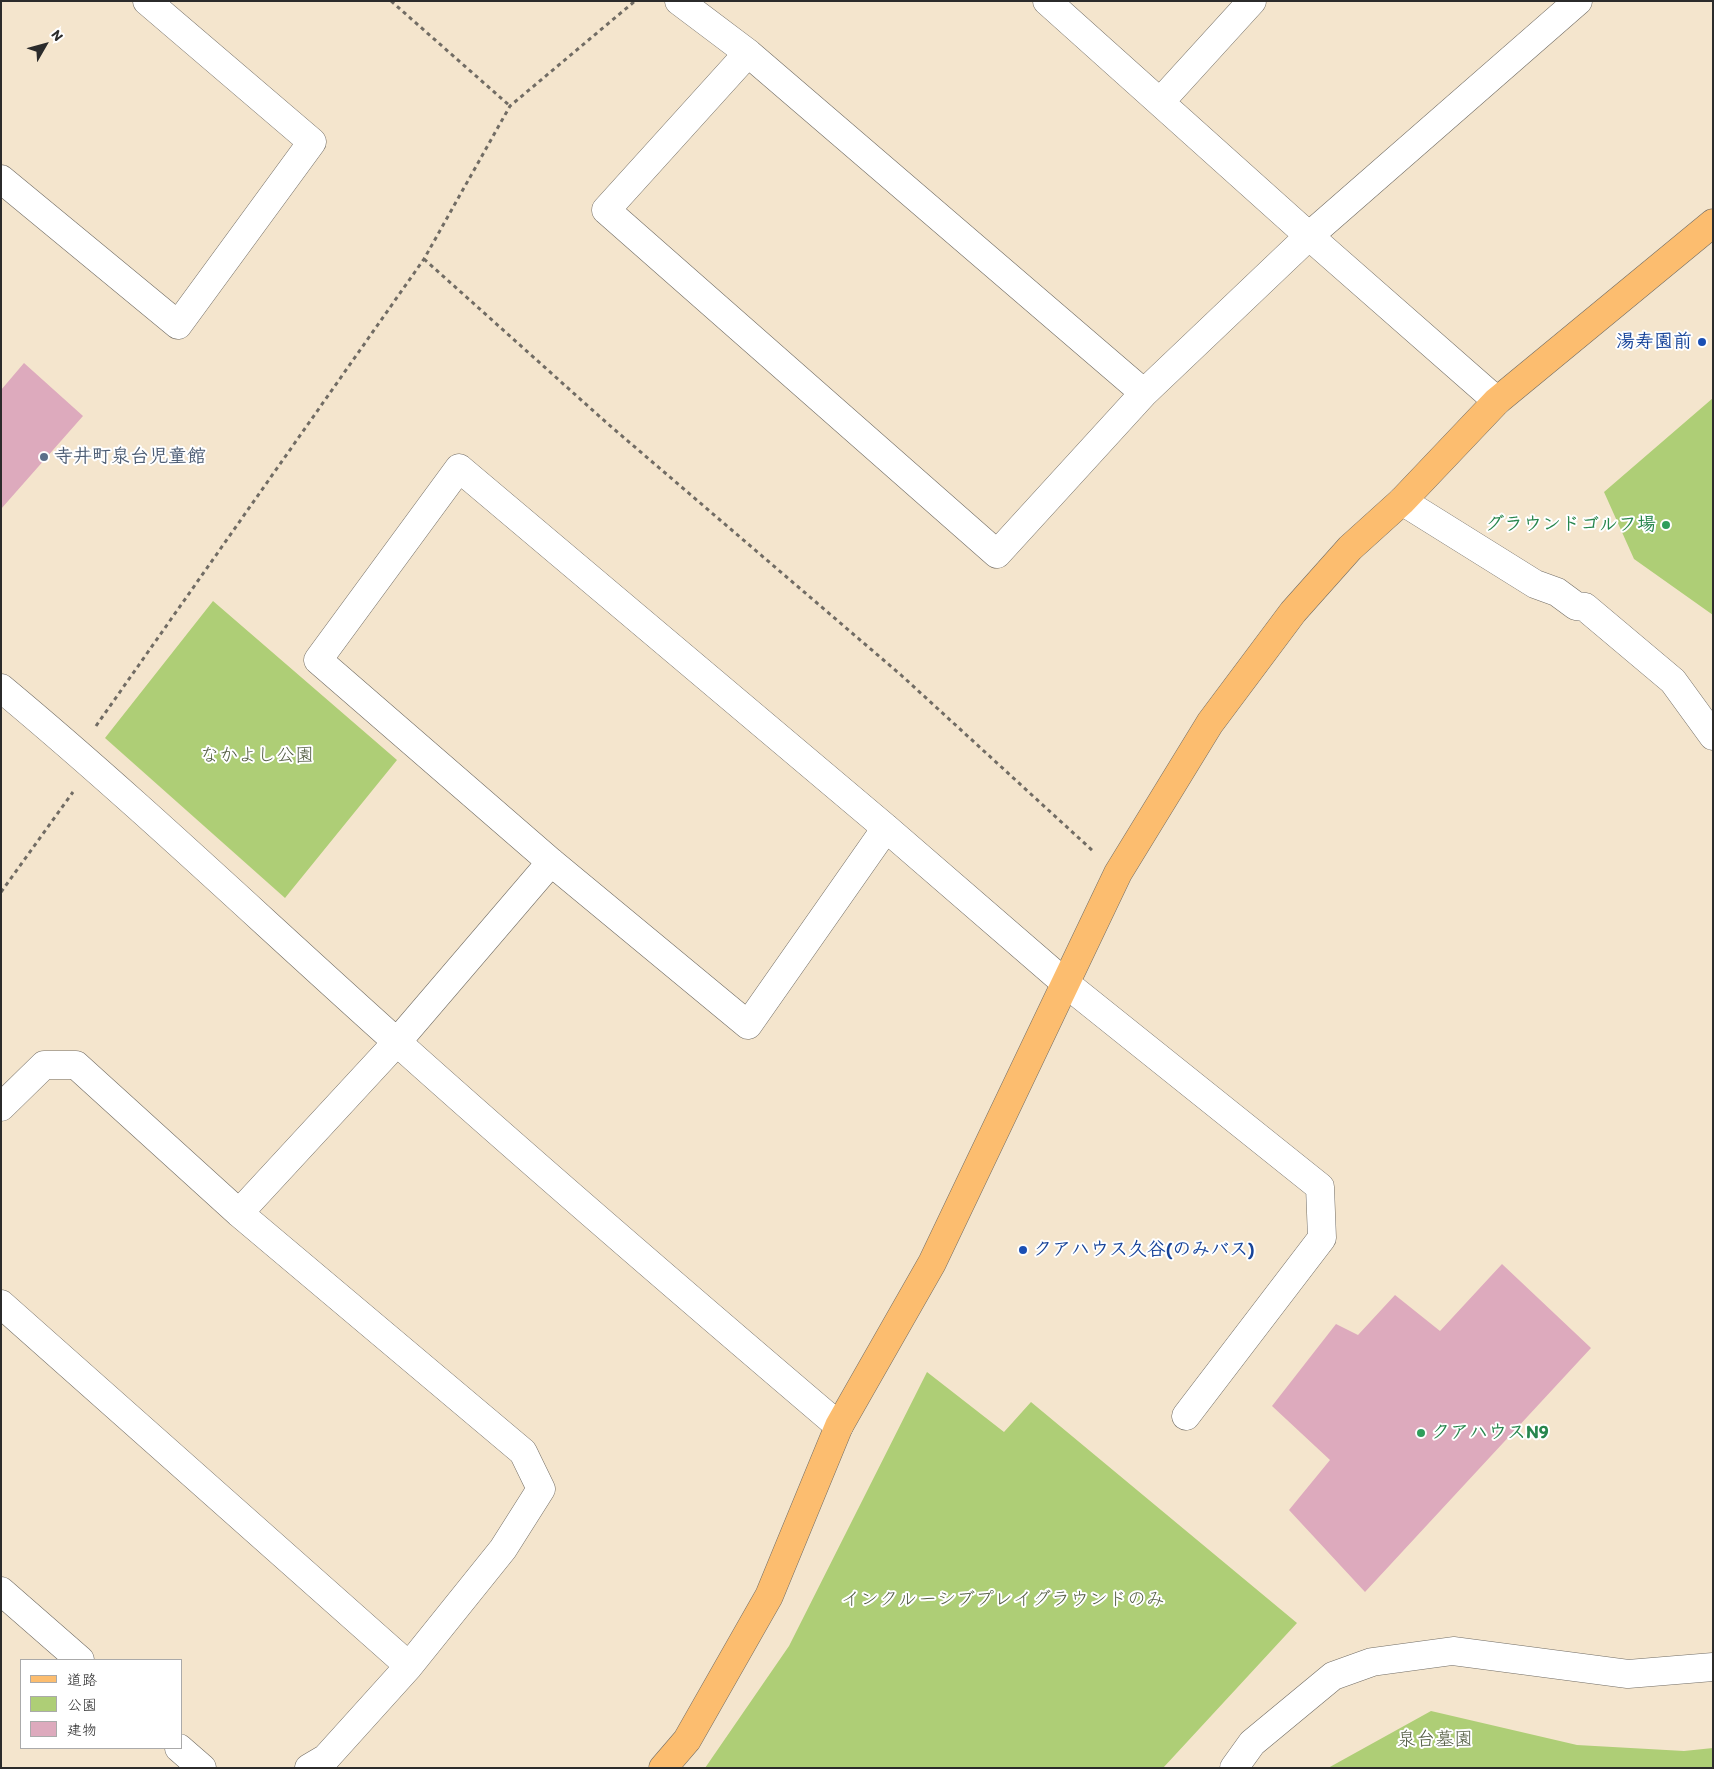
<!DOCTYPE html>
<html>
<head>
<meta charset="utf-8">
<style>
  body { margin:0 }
  #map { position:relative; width:1714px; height:1769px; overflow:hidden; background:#f4e5cd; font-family:Itim,"Klee One",sans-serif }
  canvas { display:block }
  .frame { position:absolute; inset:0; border:2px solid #2b2b2b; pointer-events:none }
  .legend { position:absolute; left:20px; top:1659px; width:162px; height:90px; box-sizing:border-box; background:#fff; border:1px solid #aaa; margin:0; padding:6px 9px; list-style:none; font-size:15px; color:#2b2b2b }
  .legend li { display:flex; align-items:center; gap:10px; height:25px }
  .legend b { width:25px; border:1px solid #aaa }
  .north { position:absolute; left:20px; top:20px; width:50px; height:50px; -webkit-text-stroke:4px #fff; paint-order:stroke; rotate:52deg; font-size:14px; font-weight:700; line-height:20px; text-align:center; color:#2b2b2b }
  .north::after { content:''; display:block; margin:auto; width:18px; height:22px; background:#2b2b2b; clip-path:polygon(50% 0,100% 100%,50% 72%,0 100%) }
</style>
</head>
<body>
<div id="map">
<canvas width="1714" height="1769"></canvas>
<div class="frame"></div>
<ul class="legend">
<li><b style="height:6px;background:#fcbd6f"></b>道路</li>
<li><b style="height:14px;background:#aece76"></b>公園</li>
<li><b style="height:14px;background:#ddaabd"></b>建物</li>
</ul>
<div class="north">N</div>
</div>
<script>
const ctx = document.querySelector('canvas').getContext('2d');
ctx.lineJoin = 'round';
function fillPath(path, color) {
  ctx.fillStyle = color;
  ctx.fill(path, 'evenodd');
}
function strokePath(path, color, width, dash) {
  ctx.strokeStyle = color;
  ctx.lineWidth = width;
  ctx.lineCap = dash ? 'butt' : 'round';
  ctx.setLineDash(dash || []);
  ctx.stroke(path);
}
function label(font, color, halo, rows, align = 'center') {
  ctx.font = font + ' Itim,"Klee One",sans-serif';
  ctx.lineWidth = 4;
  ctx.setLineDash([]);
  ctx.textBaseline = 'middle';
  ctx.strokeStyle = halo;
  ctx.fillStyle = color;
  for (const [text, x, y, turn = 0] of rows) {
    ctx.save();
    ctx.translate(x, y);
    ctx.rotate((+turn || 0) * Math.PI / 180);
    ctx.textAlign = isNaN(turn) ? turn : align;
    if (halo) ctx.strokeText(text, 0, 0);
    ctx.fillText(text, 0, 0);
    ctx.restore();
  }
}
const green = new Path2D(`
  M1713 398V615L1634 559 1604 492Z
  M213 601 397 760 285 898 105 738Z
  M927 1372 1004 1432 1031 1402 1297 1623 1163 1768H705L789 1646Z
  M1431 1711 1577 1745 1684 1751 1713 1748V1768H1328Z`);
const building = new Path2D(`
  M24 363 83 416 1 509V390Z
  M1502 1264 1591 1348 1365 1592 1289 1510 1330 1460 1272 1406 1336 1324 1358 1335 1395 1295 1440 1331Z`);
const path = new Path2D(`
  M391 1 510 106
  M424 259 608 424 901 675 1093 851
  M96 726 424 259 510 106 635 1
  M1 892 73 792`);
const minor = new Path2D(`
  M679 1 748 53 1144 393 1309 236 1578 1
  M1047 1 1309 236 1497 401
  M748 53 606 210 997 554 1144 393
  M1161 101 1252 1
  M1 179 178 325 312 142 147 1
  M1402 501 1535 584 1557 592 1576 606 1585 607 1673 681 1713 736
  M1 688C138 802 266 925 398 1043 543 1173 691 1300 839 1426
  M886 828 748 1025 551 862 318 660 459 468 886 828 1064 982 1320 1187 1322 1238 1186 1416
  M1 1107 44 1065H76L239 1213 523 1452 541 1489 503 1549 409 1666 326 1758 309 1768
  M239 1213 397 1042 551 862
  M1 1304 409 1666
  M1 1591 80 1660
  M179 1748 202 1768
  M1234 1768 1252 1743 1333 1676 1372 1662 1453 1651 1628 1674 1713 1667`);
const major = new Path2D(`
  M663 1768 687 1740 769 1596 839 1426 932 1263 1118 873 1210 723 1293 612 1350 548 1402 501 1497 401 1713 223`);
const markers = [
  [1702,342,5,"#1a4fb4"],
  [44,457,5,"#5c6f8a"],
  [1666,525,5,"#2e9e5b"],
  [1023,1250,5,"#1a4fb4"],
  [1421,1433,5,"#2e9e5b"]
];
const transitNames = [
  ["湯寿園前",1692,342],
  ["クアハウス久谷(のみバス)",1033,1250,"left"]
];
const serviceNames = [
  ["寺井町泉台児童館",54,457]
];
const leisureNames = [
  ["グラウンドゴルフ場",1656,525],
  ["クアハウスN9",1431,1433,"left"]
];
const parkNames = [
  ["なかよし公園",257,756],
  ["インクルーシブプレイグラウンドのみ",1003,1600],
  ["泉台墓園",1435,1740]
];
fillPath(green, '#aece76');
fillPath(building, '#ddaabd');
strokePath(minor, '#716c64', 29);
strokePath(major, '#716c64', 29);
strokePath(path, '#716c64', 3, [4, 4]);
strokePath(minor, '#fff', 28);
strokePath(major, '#fcbd6f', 28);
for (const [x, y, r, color] of markers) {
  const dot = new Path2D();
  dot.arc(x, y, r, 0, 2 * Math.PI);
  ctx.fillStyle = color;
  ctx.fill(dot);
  strokePath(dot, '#fff', 2);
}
label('bold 19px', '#164399', '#fff', transitNames, 'right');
label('bold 19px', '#4e5e75', '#fff', serviceNames, 'left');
label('bold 19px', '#27864d', '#fff', leisureNames, 'right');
label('19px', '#525c42', '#fff', parkNames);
</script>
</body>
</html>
